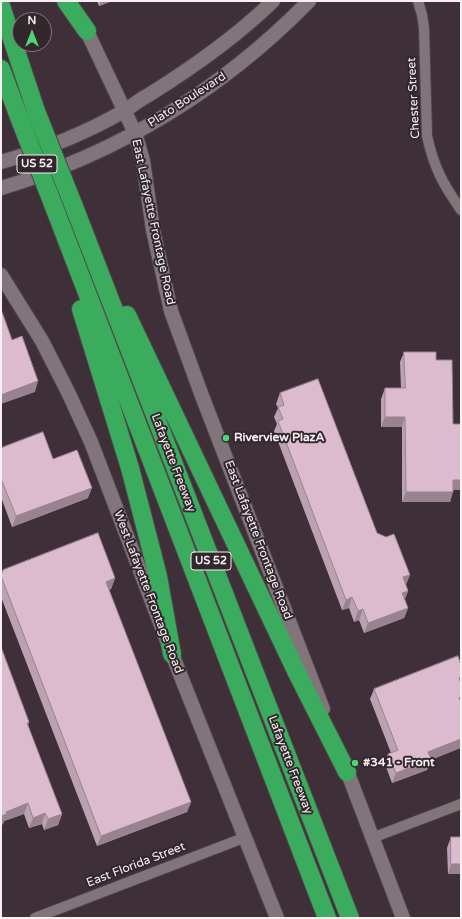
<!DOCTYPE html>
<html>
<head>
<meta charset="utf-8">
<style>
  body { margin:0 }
  #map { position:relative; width:462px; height:919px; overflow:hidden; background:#31272d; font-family:"Varela Round",sans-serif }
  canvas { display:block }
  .frame { position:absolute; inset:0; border:2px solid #f7f0f3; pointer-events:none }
  .north { position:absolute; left:12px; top:12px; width:40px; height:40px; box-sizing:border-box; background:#31272d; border:1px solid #80777c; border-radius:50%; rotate:0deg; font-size:11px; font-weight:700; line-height:16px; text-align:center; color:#f7f0f3 }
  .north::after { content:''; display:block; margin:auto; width:14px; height:18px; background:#4cd677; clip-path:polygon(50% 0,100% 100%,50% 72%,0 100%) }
</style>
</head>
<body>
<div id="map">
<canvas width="462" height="919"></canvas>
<div class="frame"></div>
<div class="north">N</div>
</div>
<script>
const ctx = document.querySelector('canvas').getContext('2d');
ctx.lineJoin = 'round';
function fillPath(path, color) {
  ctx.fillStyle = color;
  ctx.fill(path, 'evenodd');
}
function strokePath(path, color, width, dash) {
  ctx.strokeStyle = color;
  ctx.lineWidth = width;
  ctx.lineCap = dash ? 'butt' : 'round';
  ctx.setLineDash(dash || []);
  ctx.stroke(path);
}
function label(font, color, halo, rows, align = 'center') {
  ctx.font = font + ' "Varela Round",sans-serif';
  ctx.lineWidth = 4;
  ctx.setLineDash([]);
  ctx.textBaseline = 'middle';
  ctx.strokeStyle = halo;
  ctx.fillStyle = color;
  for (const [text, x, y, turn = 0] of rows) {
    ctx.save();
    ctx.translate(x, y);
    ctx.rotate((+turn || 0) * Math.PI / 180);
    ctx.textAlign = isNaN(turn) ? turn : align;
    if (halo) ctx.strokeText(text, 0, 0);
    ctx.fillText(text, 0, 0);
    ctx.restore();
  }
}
const built = new Path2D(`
  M1 1H461V918H1ZM20 20H44V44H20Z`);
const street = new Path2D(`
  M418 1 422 15 424 28 427 136C434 168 443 184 461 210
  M372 838 461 804
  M35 918 246 837`);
const secondary = new Path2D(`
  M83 23 135 133 143 161 153 230 171 311 202 396 323 709
  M1 162C43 150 86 133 124 111 132 106 139 100 147 96 192 68 235 38 273 1
  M1 188C118 154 224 88 309 1
  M1 275 42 341 68 392 91 442 172 654 277 918
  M344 763 403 918`);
const highway = new Path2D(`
  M66 1 87 31
  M1 6 36 111
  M1 69 19 117
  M73 204 350 918
  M56 212 327 918
  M81 309 130 468 158 576 172 654
  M127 315 296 671 347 772`);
const highwayBridge = new Path2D(`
  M36 111 73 204
  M19 117 56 212`);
const wall = new Path2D(`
  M97 1H112L99 6Z
  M404 352 436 360 453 424 461 490H453L450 502H402V427H381V399L385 388H401L400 362Z
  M280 393 377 533 406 585 408 591 405 599 408 608 404 618 364 633 359 620 354 622 349 608 342 610 274 431 277 424 274 417 278 408 276 404Z
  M1 448 53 459 88 498 12 527 1 497Z
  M1 575 115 578 111 589 109 590 191 802 187 812 97 846 1 597Z
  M1 647 29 722 28 726 62 814 58 825 44 830 42 824 29 828 24 814 4 821 3 824 1 825Z
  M374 689 431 760 427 770 392 783 385 764 388 754 391 753 370 699Z
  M451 837H461V874H448L447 848Z`);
const shadedWall = new Path2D(`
  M101 1H112L99 6Z
  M38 381 35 392 1 404V395Z
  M385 417H405L402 427H381Z
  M453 480H461V490H450Z
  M92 488 88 498 12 527 16 516Z
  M406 492H453L450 502H402Z
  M410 575 406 585 403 577Z
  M115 578 111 589 102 592 106 582Z
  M408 591 404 601 402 593Z
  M352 597 349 608 342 610 346 600Z
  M408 608 404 618 364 633 368 623Z
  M363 609 359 620 354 622 358 611Z
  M461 677V686L459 678Z
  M461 739V748L431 760 427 770 392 783 396 773 428 752Z
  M191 802 187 812 97 846 101 836Z
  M28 803 24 814 4 821 3 824 1 825V816L6 812Z
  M45 813 42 824 29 828 33 818Z
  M62 814 58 825 44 830 48 819Z
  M451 864H461V874H448Z`);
const building = new Path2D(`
  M1 309 12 340 22 336 38 381 1 395Z
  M404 352H436V360H452L453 424H461V480H453V492H406L405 417H385V388H405Z
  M318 379 377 533 386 537 394 534 410 575 403 577 408 591 402 593 408 608 368 623 363 609 358 611 352 597 346 600 278 421 283 419 278 407 284 405 280 393Z
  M43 432 53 459 77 450 92 488 16 516 2 481H1V448Z
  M98 533 115 578 106 582 191 802 101 836 1 576 3 570Z
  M1 647 29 722 27 723 62 814 48 819 45 813 33 818 28 803 6 812 7 814 1 816Z
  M458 656 461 665V677L459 678 461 684V697L459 698 461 702V718L460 719 461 721V739L428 752 431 759 396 773 388 754 398 750 374 689Z
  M451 837H461V864H451Z`);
const markers = [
  [226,438,4,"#4cd677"],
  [355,763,4,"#4cd677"]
];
const shields = [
  [37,164,40],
  [211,561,40]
];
const shieldNames = [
  ["US 52",37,164],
  ["US 52",211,561]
];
const streetNames = [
  ["Chester Street",414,98,-93],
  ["Plato Boulevard",187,100,-33],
  ["East Lafayette Frontage Road",153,222,78],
  ["Lafayette Freeway",173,463,69],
  ["East Lafayette Frontage Road",258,540,69],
  ["West Lafayette Frontage Road",148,592,69],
  ["Lafayette Freeway",290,765,69],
  ["East Florida Street",136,865,-21]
];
const poiNames = [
  ["Riverview PlazA",234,438],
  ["#341 - Front",363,763]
];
fillPath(built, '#3f2f38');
strokePath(street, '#4e464a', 12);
strokePath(secondary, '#4e464a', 16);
strokePath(highway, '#4e464a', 20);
strokePath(street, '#81757b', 10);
strokePath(secondary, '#81757b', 14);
strokePath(highway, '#3bab5d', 18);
strokePath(highwayBridge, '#4e464a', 20, []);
strokePath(highwayBridge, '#3bab5d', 18);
fillPath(wall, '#bca1b0');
fillPath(shadedWall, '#998390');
fillPath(building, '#dbbbcd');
strokePath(building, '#998390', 1);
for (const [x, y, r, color] of markers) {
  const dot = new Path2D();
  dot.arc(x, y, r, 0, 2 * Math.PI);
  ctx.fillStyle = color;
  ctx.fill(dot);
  strokePath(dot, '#31272d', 1.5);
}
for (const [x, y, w] of shields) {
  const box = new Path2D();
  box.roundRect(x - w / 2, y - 9, w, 18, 3);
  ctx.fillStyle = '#31272d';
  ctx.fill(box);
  strokePath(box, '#f7f0f3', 1);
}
label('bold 11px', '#f7f0f3', null, shieldNames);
label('12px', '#f7f0f3', '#31272d', streetNames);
label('bold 12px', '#f7f0f3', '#31272d', poiNames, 'left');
</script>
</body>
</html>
